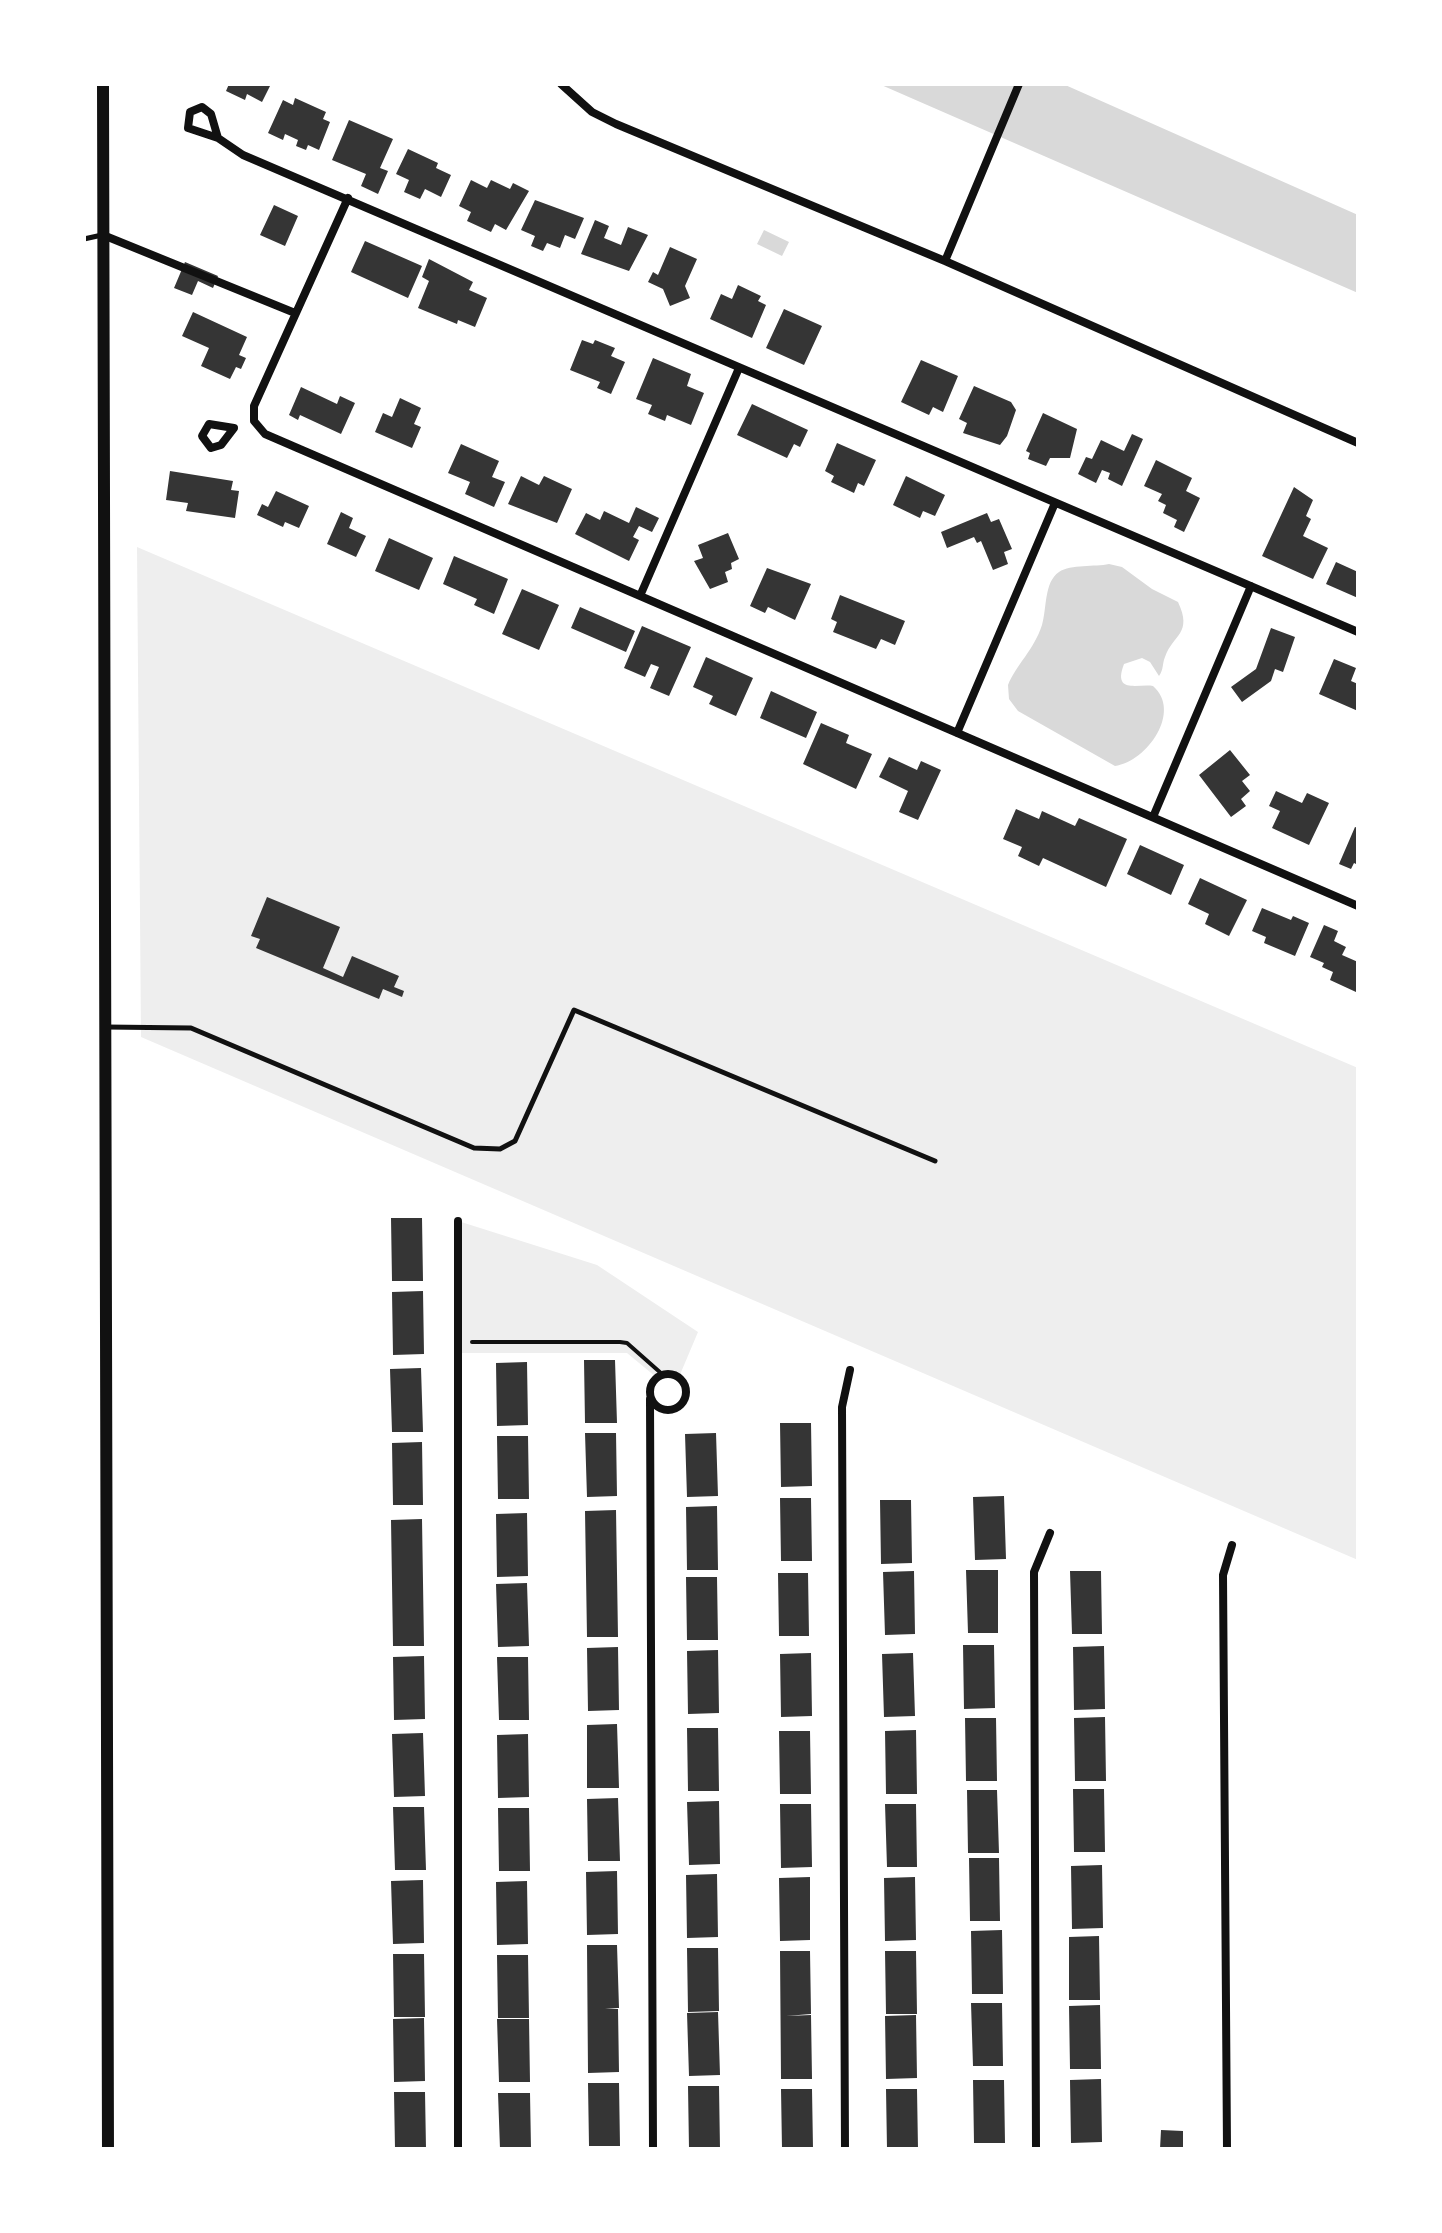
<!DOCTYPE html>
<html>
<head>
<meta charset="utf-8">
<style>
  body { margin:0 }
  #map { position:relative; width:1442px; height:2233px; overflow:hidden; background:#fff; font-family:"DejaVu Sans",sans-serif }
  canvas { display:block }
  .frame { position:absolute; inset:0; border:86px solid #fff; pointer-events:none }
</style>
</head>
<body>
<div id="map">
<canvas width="1442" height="2233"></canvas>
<div class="frame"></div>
</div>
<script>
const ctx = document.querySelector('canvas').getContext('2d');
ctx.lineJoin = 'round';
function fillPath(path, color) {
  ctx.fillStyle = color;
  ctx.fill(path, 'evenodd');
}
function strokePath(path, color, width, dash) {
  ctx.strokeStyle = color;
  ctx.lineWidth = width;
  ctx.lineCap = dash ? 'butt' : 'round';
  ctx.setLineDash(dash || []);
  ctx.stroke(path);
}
const green = new Path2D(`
  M137 547 1358 1068V1560L141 1037Z
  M458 1221 597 1265 698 1332 679 1377 668 1373 656 1377 627 1353H457Z`);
const water = new Path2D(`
  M879 84H1063L1358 215V293Z
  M764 230 789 242 782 256 757 244Z
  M1109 564 1122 567 1152 589 1178 602C1193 634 1173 634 1165 657 1162 664 1164 669 1159 676L1150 662 1142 658 1124 664C1112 695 1140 683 1153 686 1182 711 1148 761 1115 766L1018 711 1009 699 1008 685C1016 665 1034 650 1042 625 1047 608 1044 582 1059 572 1071 564 1095 567 1109 564Z`);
const building = new Path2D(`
  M229 84H271L262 102 247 94 245 100 226 91Z
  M295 98 326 112 323 119 330 122 319 150 308 145 306 150 296 146 298 140 285 134 283 140 268 133 283 100 293 105Z
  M349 120 393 139 380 168 388 171 378 194 361 186 366 174 332 160Z
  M408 149 438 163 436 168 451 175 441 197 425 189 420 199 404 192 409 180 396 174Z
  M471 180 487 188 491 180 510 189 513 183 529 191 506 230 495 224 491 232 467 221 471 212 459 206Z
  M535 200 584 218 575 239 565 235 560 248 547 243 543 251 531 246 535 236 521 230Z
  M274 205 298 216 285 246 260 235Z
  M595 220 609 226 604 238 621 245 628 227 648 235 629 271 581 254Z
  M365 241 422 266 408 298 351 272Z
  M670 247 697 259 685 286 690 298 670 306 663 289 648 282 653 272 658 275Z
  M429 259 473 282 469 290 487 298 475 327 458 320 457 324 418 308 429 281 422 277Z
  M185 262 218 276 213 288 198 281 192 295 174 288Z
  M738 285 761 296 758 301 766 305 752 338 710 319 721 294 732 299Z
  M784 309 822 326 804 365 766 348Z
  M193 312 247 337 239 355 246 358 241 369 236 367 230 379 201 366 209 348 182 336Z
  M582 340 593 344 595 340 615 348 611 356 625 362 611 394 597 388 600 382 570 370Z
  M653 358 691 374 687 386 704 393 691 425 667 415 665 421 648 414 652 405 636 399Z
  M921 360 958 376 943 412 933 407 929 415 901 402Z
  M974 386 1011 402 1016 410 1007 436 1000 445 963 433 967 423 959 419Z
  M301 387 337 404 340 396 355 403 341 434 300 415 298 420 289 415Z
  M400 398 421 408 414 424 421 427 412 448 375 432 383 413 392 417Z
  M752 404 808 430 800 447 794 444 787 458 737 435Z
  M1043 413 1077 429 1070 458H1050L1046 466 1028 459 1030 453 1026 451Z
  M1132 434 1143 439 1122 486 1108 479 1110 473 1102 470 1096 483 1078 474 1086 457 1092 459 1101 440 1124 451Z
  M837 443 876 460 864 486 858 483 854 493 831 482 834 476 825 471Z
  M461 444 499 461 492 477 505 482 494 507 465 494 470 482 448 473Z
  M1156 460 1192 478 1186 491 1200 498 1184 532 1174 527 1177 520 1163 513 1166 505 1158 501 1162 494 1144 486Z
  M170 471 233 481 231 490 239 491 235 518 186 511 188 503 166 500Z
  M521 476 539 485 544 476 572 489 557 523 508 504Z
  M906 476 945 495 935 516 923 511 920 518 893 505Z
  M1294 487 1313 500 1306 516 1311 519 1303 536 1328 548 1313 579 1262 556Z
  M276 491 309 506 299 528 285 522 283 527 257 515 262 504 268 507Z
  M636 507 659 518 652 532 639 526 633 537 639 540 629 561 575 534 586 513 600 520 604 511 629 523Z
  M341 512 353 518 349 528 366 536 356 557 327 544Z
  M987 513 991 522 999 519 1012 549 1004 552 1008 564 993 570 981 541 977 543 974 537 947 548 941 532Z
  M728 533 739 559 731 563 732 569 725 572 728 582 710 589 694 561 703 558 698 545Z
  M389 538 433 558 419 590 375 571Z
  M454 556 508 579 494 614 474 605 477 599 443 584Z
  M1336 562 1358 572V598L1326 584Z
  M767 568 811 584 795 620 768 607 765 613 750 606Z
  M522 589 559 605 539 650 502 634Z
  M840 595 905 621 895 645 881 639 876 649 833 632 837 622 831 619Z
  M580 607 635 631 626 652 571 628Z
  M642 626 691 647 669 696 650 688 659 667 651 664 645 677 624 668Z
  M1271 628 1295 637 1283 672 1275 669 1271 681 1242 702 1231 687 1256 669Z
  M706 657 753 678 736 716 709 704 713 696 693 687Z
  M1334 659 1356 668 1351 681 1358 684V711L1319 694Z
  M771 691 817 712 806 738 760 718Z
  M821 723 849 735 846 743 872 754 856 789 803 764Z
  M1230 750 1250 775 1242 781 1250 791 1241 799 1246 806 1231 817 1199 775Z
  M889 757 917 770 921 761 941 770 918 820 899 812 908 791 879 777Z
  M1276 791 1302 803 1307 793 1329 803 1309 845 1272 828 1280 811 1269 806Z
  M1016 809 1039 819 1042 811 1075 826 1079 818 1127 839 1106 887 1043 858 1039 866 1018 856 1022 847 1003 839Z
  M1355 827 1358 828V865L1354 863 1351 869 1339 864Z
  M1140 845 1184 865 1171 895 1127 874Z
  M1200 878 1247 900 1229 936 1205 924 1209 914 1188 904Z
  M267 897 340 927 323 968 343 977 352 956 399 976 394 987 404 991 402 997 383 989 379 999 256 948 260 939 251 936Z
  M1262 908 1291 920 1293 916 1309 923 1295 956 1264 943 1266 937 1252 931Z
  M1324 925 1338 931 1334 941 1346 947 1342 955 1358 962 1356 992 1330 980 1333 972 1322 967 1324 963 1310 957Z
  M391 1218H422L423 1281H392Z
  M423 1291 424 1354 393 1355 392 1292Z
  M584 1360H615L617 1423H585Z
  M527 1362 528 1425 497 1426 496 1363Z
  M421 1368 423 1432H392L390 1369Z
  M780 1423H811L812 1486 781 1487Z
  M585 1433H616L617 1496 587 1497Z
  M716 1433 718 1496 687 1497 685 1434Z
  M497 1436H528L529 1499H498Z
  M422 1442 423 1505H393L392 1443Z
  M1004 1496 1006 1559 975 1560 973 1497Z
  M780 1498H811L812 1561H781Z
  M880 1500H911L912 1563 881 1564Z
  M717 1506 718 1570H687L686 1507Z
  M616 1510 618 1637H587L585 1511Z
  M527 1513 528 1576 497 1577 496 1514Z
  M422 1519 424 1646H393L391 1520Z
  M966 1570H998V1633H968Z
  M914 1571 915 1634 885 1635 883 1572Z
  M1070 1571H1101L1102 1634H1072Z
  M778 1573H808L809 1636H779Z
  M686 1577H717L718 1640H687Z
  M527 1583 529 1646 498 1647 496 1584Z
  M963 1645H994L995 1708 964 1709Z
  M1104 1646 1105 1709 1074 1710 1073 1647Z
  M618 1647 619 1710 588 1711 587 1648Z
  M718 1650 719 1713 688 1714 687 1651Z
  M811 1653 812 1716 781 1717 780 1654Z
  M913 1653 915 1716 884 1717 882 1654Z
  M424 1656 425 1719 394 1720 393 1657Z
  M497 1657H528L529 1720H499Z
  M1105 1717 1106 1781H1075L1074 1718Z
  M965 1718H996L997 1781H966Z
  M617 1724 619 1788H587V1725Z
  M687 1728H718L719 1791H688Z
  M916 1730 917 1794H886L885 1731Z
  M779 1731H810L811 1794H780Z
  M423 1733 425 1796 394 1797 392 1734Z
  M528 1734 529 1797 498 1798 497 1735Z
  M1073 1789H1104L1105 1852H1074Z
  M967 1790H997L999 1853H968Z
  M618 1798 620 1861H588L587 1799Z
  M719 1801 720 1864 689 1865 687 1802Z
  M780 1804H811L812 1867 781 1868Z
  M885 1804H916L917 1867H887Z
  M393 1807H424L426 1870H395Z
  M498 1808H529L530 1871H499Z
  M969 1858H999L1000 1921H970Z
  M1102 1865 1103 1928 1072 1929 1071 1866Z
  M617 1871 618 1934 587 1935 586 1872Z
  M717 1874 718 1937 687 1938 686 1875Z
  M810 1877V1940L780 1941 779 1878Z
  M915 1877 916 1940 885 1941 884 1878Z
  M423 1880 424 1943 393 1944 391 1881Z
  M527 1881 528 1944 497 1945 496 1882Z
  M1002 1930 1003 1994H972L971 1931Z
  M1099 1936 1100 2000H1069V1937Z
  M587 1945H617L619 2008H605L618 2009 619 2072 588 2073Z
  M687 1948H718L719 2011 688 2012Z
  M780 1951H810L811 2014 786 2016 811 2015 812 2079H781Z
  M885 1951H916L917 2014H886Z
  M393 1954H424L425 2017H394Z
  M497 1955H528L529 2018H498Z
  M971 2003H1002L1003 2066H973Z
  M1100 2005 1101 2069H1070L1069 2006Z
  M718 2012 720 2075 689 2076 687 2013Z
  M916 2015 917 2078 886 2079 885 2016Z
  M424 2018 425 2081 394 2082 393 2019Z
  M497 2019H529L530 2082H499Z
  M1101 2079 1102 2142 1071 2143 1070 2080Z
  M973 2080H1004L1005 2143H974Z
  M588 2083H619L620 2146H589Z
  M688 2086H719L720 2149H689Z
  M781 2089H812L813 2149H782Z
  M886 2089H917L918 2149H887Z
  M394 2092H425L426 2149H395Z
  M498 2093H530L531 2149H500Z
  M1161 2130 1183 2131V2149H1160Z`);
const path = new Path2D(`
  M472 1342H620L627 1343 662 1374`);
const service = new Path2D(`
  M84 239 102 235
  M106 1027 191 1028 474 1148 500 1149 515 1141 574 1010 935 1161`);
const minor = new Path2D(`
  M561 84 592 112 616 124 945 261 1358 443
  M202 107 211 114 218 138 188 128 190 112Z
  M218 138 243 155 1358 632
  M348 198 254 406V421L265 434 1358 906
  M103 235 295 313
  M945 261 1019 84
  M209 424 234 428 221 445 211 448 202 436Z
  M640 596 739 368
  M957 733 1055 503
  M1153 817 1251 586
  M458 1221V2149
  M650 1392a18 18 0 1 1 36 0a18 18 0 1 1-36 0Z
  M650 1399 653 2149
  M845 2149 842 1407 850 1370
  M1036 2149 1034 1572 1050 1533
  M1227 2149 1223 1575 1232 1545`);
const tertiary = new Path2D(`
  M103 84 108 2149`);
fillPath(green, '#eee');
fillPath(water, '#d9d9d9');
fillPath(building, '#353535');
strokePath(path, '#111', 4);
strokePath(service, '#111', 5);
strokePath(minor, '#111', 8);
strokePath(tertiary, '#111', 12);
</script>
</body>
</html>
